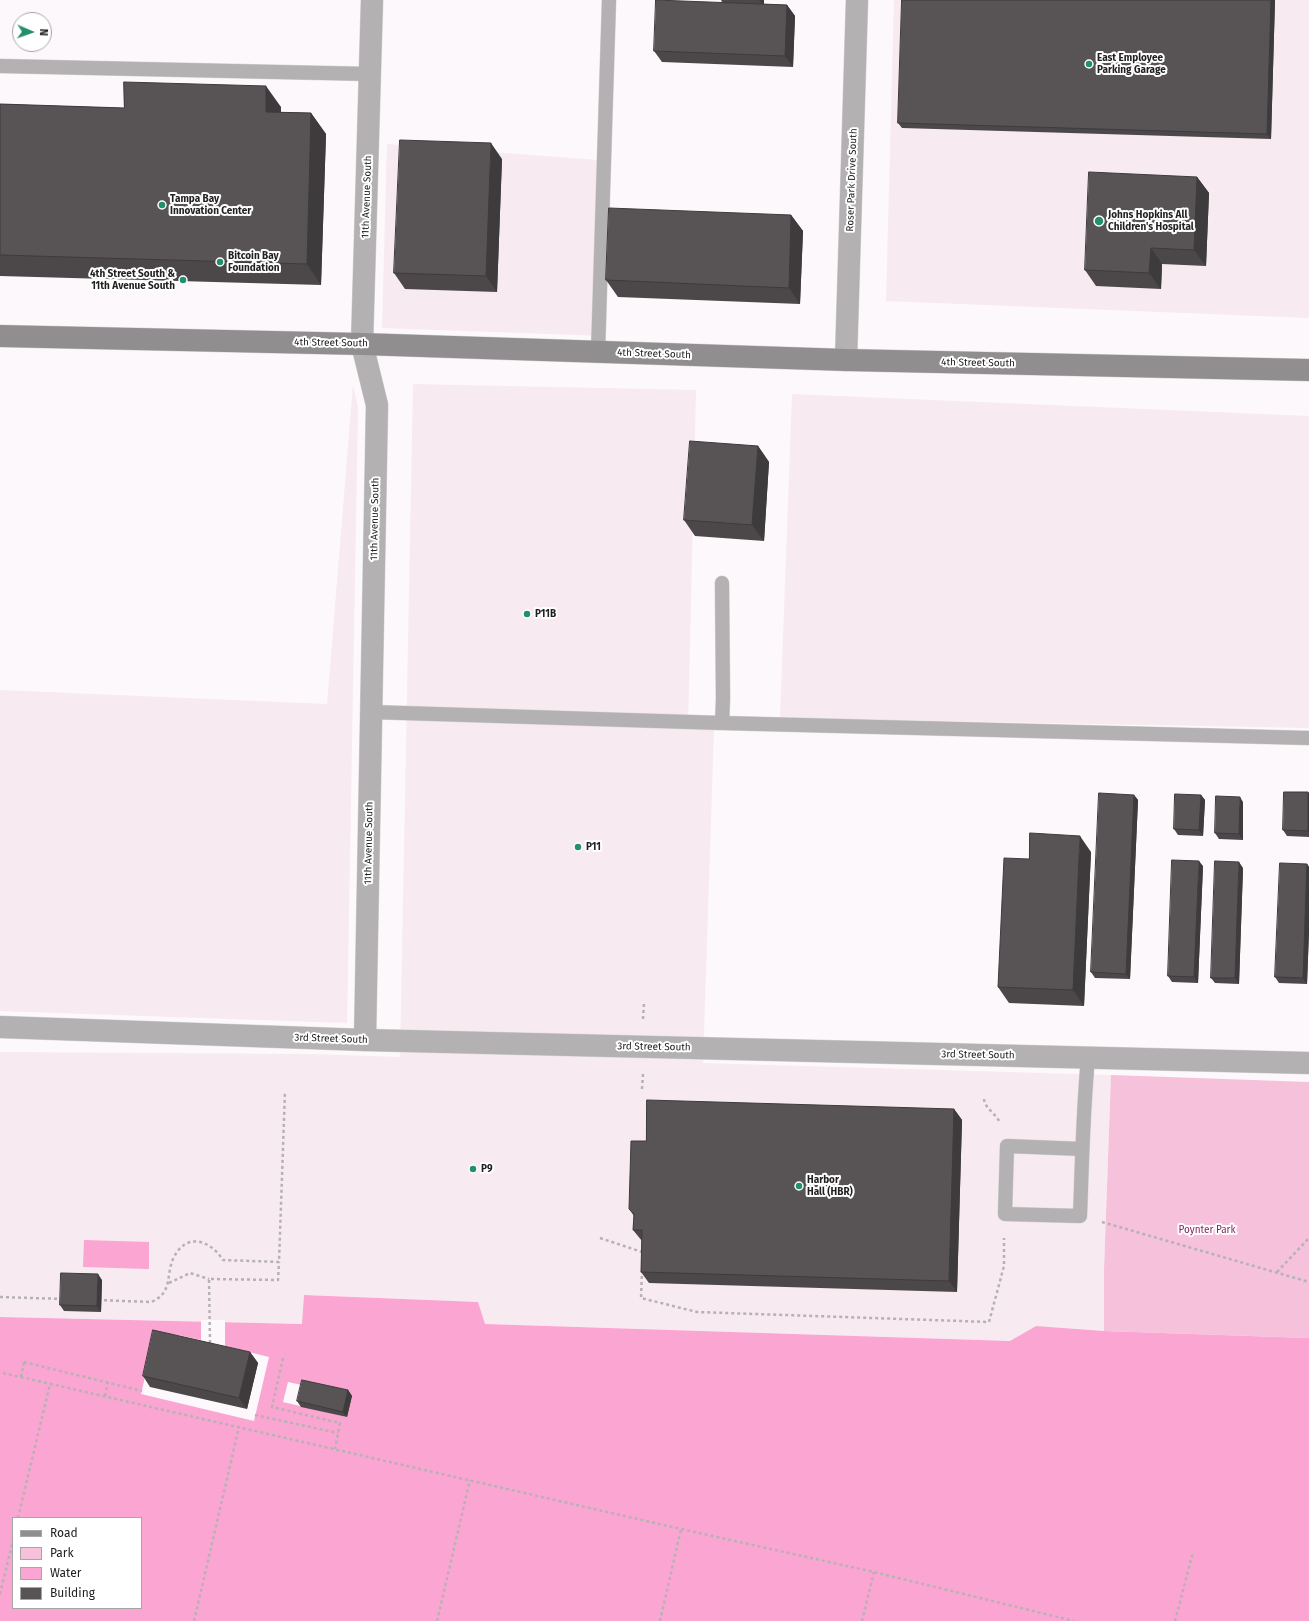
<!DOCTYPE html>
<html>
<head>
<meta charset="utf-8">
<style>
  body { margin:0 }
  #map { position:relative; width:1309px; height:1621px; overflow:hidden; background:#fdf8fb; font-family:"Fira Sans",sans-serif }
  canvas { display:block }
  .legend { position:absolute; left:12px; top:1517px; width:130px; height:92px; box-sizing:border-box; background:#fff; border:1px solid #a7a6a6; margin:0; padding:5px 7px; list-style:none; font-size:12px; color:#222121 }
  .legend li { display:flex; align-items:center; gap:8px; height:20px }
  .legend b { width:20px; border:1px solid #a7a6a6 }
  .north { position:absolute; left:12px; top:12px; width:40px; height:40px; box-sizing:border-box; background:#fff; border:1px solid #a7a6a6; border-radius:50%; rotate:92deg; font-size:11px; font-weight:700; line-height:16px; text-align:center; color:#222121 }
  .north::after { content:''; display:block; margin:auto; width:14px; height:18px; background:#248f6e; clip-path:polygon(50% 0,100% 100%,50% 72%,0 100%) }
</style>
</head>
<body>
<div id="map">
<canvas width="1309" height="1621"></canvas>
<ul class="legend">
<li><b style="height:5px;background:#918e8f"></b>Road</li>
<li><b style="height:11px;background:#f6c1db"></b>Park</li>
<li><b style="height:11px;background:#fba5d2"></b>Water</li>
<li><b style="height:11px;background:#585456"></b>Building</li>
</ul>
<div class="north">N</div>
</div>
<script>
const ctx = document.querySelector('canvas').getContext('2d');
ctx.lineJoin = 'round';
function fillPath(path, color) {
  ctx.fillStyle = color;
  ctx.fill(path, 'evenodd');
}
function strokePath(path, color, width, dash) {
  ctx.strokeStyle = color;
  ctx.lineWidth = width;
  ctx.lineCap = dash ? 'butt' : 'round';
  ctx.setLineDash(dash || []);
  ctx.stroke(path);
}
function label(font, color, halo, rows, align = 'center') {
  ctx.font = font + ' "Fira Sans",sans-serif';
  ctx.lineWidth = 4;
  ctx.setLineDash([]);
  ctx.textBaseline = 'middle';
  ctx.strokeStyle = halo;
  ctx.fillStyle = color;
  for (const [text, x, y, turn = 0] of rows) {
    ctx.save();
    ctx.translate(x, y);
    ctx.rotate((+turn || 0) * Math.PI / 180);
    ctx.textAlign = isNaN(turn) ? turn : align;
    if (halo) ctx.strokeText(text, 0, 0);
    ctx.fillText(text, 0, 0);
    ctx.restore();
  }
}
const built = new Path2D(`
  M894 0H1309V318L886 301Z
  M387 144 610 161 606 336 382 328Z
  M413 384 696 390 688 727 714 728 703 1063 1111 1075 1104 1270V1331L1036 1326 1011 1341 485 1324 478 1302 304 1295 303 1324 0 1317V1052L312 1054 400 1057Z
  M353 385 358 407 347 1023 0 1011V690L327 704Z
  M792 394 1309 416V728L780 718Z`);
const green = new Path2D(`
  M1111 1075 1309 1082V1338L1104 1331V1270Z`);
const water = new Path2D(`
  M84 1240 149 1242V1269L83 1267Z
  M304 1295 478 1302 485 1324 1010 1341 1036 1326 1104 1331 1309 1338V1621H0V1317L302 1324ZM13 1518H141V1608H13Z`);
const pier = new Path2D(`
  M201 1320H225V1346L269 1357 254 1421 141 1394 155 1334 178 1335 201 1340Z
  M288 1382 352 1396 347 1417 283 1402Z`);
const path = new Path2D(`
  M643 1019 644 1003
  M642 1089 643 1074
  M984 1099C985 1109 996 1113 1000 1123
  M1102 1222 1309 1282
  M600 1238 642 1252V1253
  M642 1270 641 1298 697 1312 989 1322 1004 1266V1238
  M1277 1272 1309 1238
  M169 1283 190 1273 209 1279
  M0 1297 63 1299
  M98 1300 151 1302C174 1293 165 1274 174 1257 187 1232 210 1240 223 1260L279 1262 285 1091
  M210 1343 209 1279 278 1280 279 1262
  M283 1358 272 1407 340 1423 335 1449
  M24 1362 142 1391
  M3 1373 681 1529 874 1572 1074 1621
  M21 1377 24 1362H26
  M105 1396 108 1382
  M255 1415 338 1433
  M18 1518 50 1384
  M0 1594 13 1540
  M194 1621 239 1427
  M437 1621 470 1480
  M660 1621 681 1529
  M862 1621 874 1572
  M1175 1621 1193 1552`);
const service = new Path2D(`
  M0 66 370 74
  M598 352 609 0
  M722 583 723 699 722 723 1309 738
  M371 712 722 723
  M1082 1149 1007 1146 1005 1214 1080 1216C1082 1163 1083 1110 1088 1058`);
const minor = new Path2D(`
  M846 360 857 0
  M365 1040 377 405 362 344 372 0`);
const tertiary = new Path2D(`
  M0 1027 365 1040 1309 1063`);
const secondary = new Path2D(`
  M0 336 362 344 846 360 1309 370`);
const wall = new Path2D(`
  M721 0H764V4L787 5 795 16 793 67 662 62 654 51 722 2Z
  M902 0H1275L1271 139 902 128 898 123Z
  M0 104 124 108 281 107V112L311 113 326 134 321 285 0 276Z
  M502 159 497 292 405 289 394 273Z
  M1197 177 1209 193 1206 266 1162 264 1161 289 1096 286 1085 270Z
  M791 215 803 231 800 304 618 297 606 280Z
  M758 446 769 462 764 541 695 536 684 520Z
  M1309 793V837L1287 836 1283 830Z
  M1134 795 1138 800 1130 979 1095 978 1091 972Z
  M1201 795 1205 800 1203 836 1178 835 1174 829Z
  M1243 802V840L1219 839 1215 833Z
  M1091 852 1084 1006 1009 1003 998 987 1029 859Z
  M1307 864 1309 867V931L1307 984 1279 983 1275 977Z
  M1203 866 1198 983 1172 982 1168 976Z
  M1243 868 1239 984 1215 983 1211 978Z
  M954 1109 962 1120 957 1292 649 1283 641 1272 642 1241 633 1230 634 1216 629 1209 646 1141Z
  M102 1280 101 1312 64 1311 60 1305Z
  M250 1352 258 1363 247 1409 150 1387 143 1376Z
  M348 1390 352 1396 347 1417 301 1407 297 1401Z`);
const shadedWall = new Path2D(`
  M759 0H764V6Z
  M1271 0H1275L1271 139 1267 134Z
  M787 5 795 16 793 67 785 56Z
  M266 86 281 107 280 133 266 112Z
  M311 113 326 134 321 285 307 264Z
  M491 143 502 159 497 292 486 276Z
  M1197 177 1209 193 1206 266 1194 250Z
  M791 215 803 231 800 304 789 288Z
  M1151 248 1162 264 1161 289 1149 273Z
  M758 446 769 462 764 541 752 525Z
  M1308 792 1309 793V833L1308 831Z
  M1134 795 1138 800 1130 979 1126 974Z
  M1201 795 1205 800 1203 836 1199 830Z
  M1240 797 1243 802V840L1239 834Z
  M1080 836 1091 852 1084 1006 1073 990Z
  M1199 861 1203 866 1198 983 1194 977Z
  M1239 862 1243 868 1239 984 1235 978Z
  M1307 864 1309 867V931L1307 984 1303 978Z
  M954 1109 962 1120 957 1292 949 1281Z
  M98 1274 102 1280 101 1312 97 1306Z
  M250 1352 258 1363 247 1409 239 1398Z
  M348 1390 352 1396 347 1417 343 1412Z`);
const building = new Path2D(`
  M656 0 787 5 785 56 654 51Z
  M902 0H1271L1267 134 898 123Z
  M124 82 266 86V112L311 113 307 264 0 255V104L124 108Z
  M400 140 491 143 486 276 394 273Z
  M1089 172 1197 177 1194 250 1151 248 1149 273 1085 270Z
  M609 208 791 215 789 288 606 280Z
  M690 441 758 446 752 525 684 520Z
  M1284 792H1308V831L1283 830Z
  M1099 793 1134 795 1126 974 1091 972Z
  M1175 794 1201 795 1199 830 1174 829Z
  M1216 796 1240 797 1239 834 1215 833Z
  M1030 833 1080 836 1073 990 998 987 1004 858 1029 859Z
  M1172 860 1199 861 1194 977 1168 976Z
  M1215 861 1239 862 1235 978H1211Z
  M1280 863 1307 864 1303 978 1275 977Z
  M647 1100 954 1109 949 1281 641 1272 642 1230H633L634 1214 629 1209 631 1141H646Z
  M61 1273 98 1274 97 1306 60 1305Z
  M153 1330 250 1352 239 1398 143 1376Z
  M302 1380 348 1390 343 1412 297 1401Z`);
const markers = [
  [1089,64,4,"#248f6e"],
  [162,205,4,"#248f6e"],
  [1099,221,5,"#248f6e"],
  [220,262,4,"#248f6e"],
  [183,280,4,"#248f6e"],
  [527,614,4,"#248f6e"],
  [578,847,4,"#248f6e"],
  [473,1169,4,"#248f6e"],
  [799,1186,4,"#248f6e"]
];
const poiNames = [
  ["East Employee",1097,58],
  ["Parking Garage",1097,70],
  ["Tampa Bay",170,199],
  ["Innovation Center",170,211],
  ["Johns Hopkins All",1108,215],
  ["Children's Hospital",1108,227],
  ["Bitcoin Bay",228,256],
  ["Foundation",228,268],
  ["4th Street South &",175,274,"right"],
  ["11th Avenue South",175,286,"right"],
  ["P11B",535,614],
  ["P11",586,847],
  ["P9",481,1169],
  ["Harbor",807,1180],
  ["Hall (HBR)",807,1192]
];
const streetNames = [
  ["Roser Park Drive South",852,180,-88],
  ["11th Avenue South",367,197,-88],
  ["4th Street South",331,343,1],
  ["4th Street South",654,354,2],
  ["4th Street South",978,363,1],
  ["11th Avenue South",375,519,-89],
  ["11th Avenue South",369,843,-89],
  ["3rd Street South",331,1039,2],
  ["3rd Street South",654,1047,1],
  ["3rd Street South",978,1055,1]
];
const parkNames = [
  ["Poynter Park",1207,1230]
];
fillPath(built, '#f7eaf0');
fillPath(green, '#f6c1db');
fillPath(water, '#fba5d2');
fillPath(pier, '#fdf8fb');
strokePath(service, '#dad6d8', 15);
strokePath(minor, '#dad6d8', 23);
strokePath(tertiary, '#dad6d8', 23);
strokePath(secondary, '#dad6d8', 23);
strokePath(path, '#b6b2b4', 2.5, [3, 3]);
strokePath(service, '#b3b1b2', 14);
strokePath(minor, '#b3b1b2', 22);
strokePath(tertiary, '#b3b1b2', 22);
strokePath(secondary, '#918e8f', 22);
fillPath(wall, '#4c484a');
fillPath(shadedWall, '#3e3b3c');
fillPath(building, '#585456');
strokePath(building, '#3e3b3c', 1);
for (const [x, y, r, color] of markers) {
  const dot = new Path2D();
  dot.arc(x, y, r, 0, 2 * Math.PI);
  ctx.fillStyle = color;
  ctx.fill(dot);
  strokePath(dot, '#fff', 1.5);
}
label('bold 10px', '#222121', '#fff', poiNames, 'left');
label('10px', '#222121', '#fff', streetNames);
label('10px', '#84245f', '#fff', parkNames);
</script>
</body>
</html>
